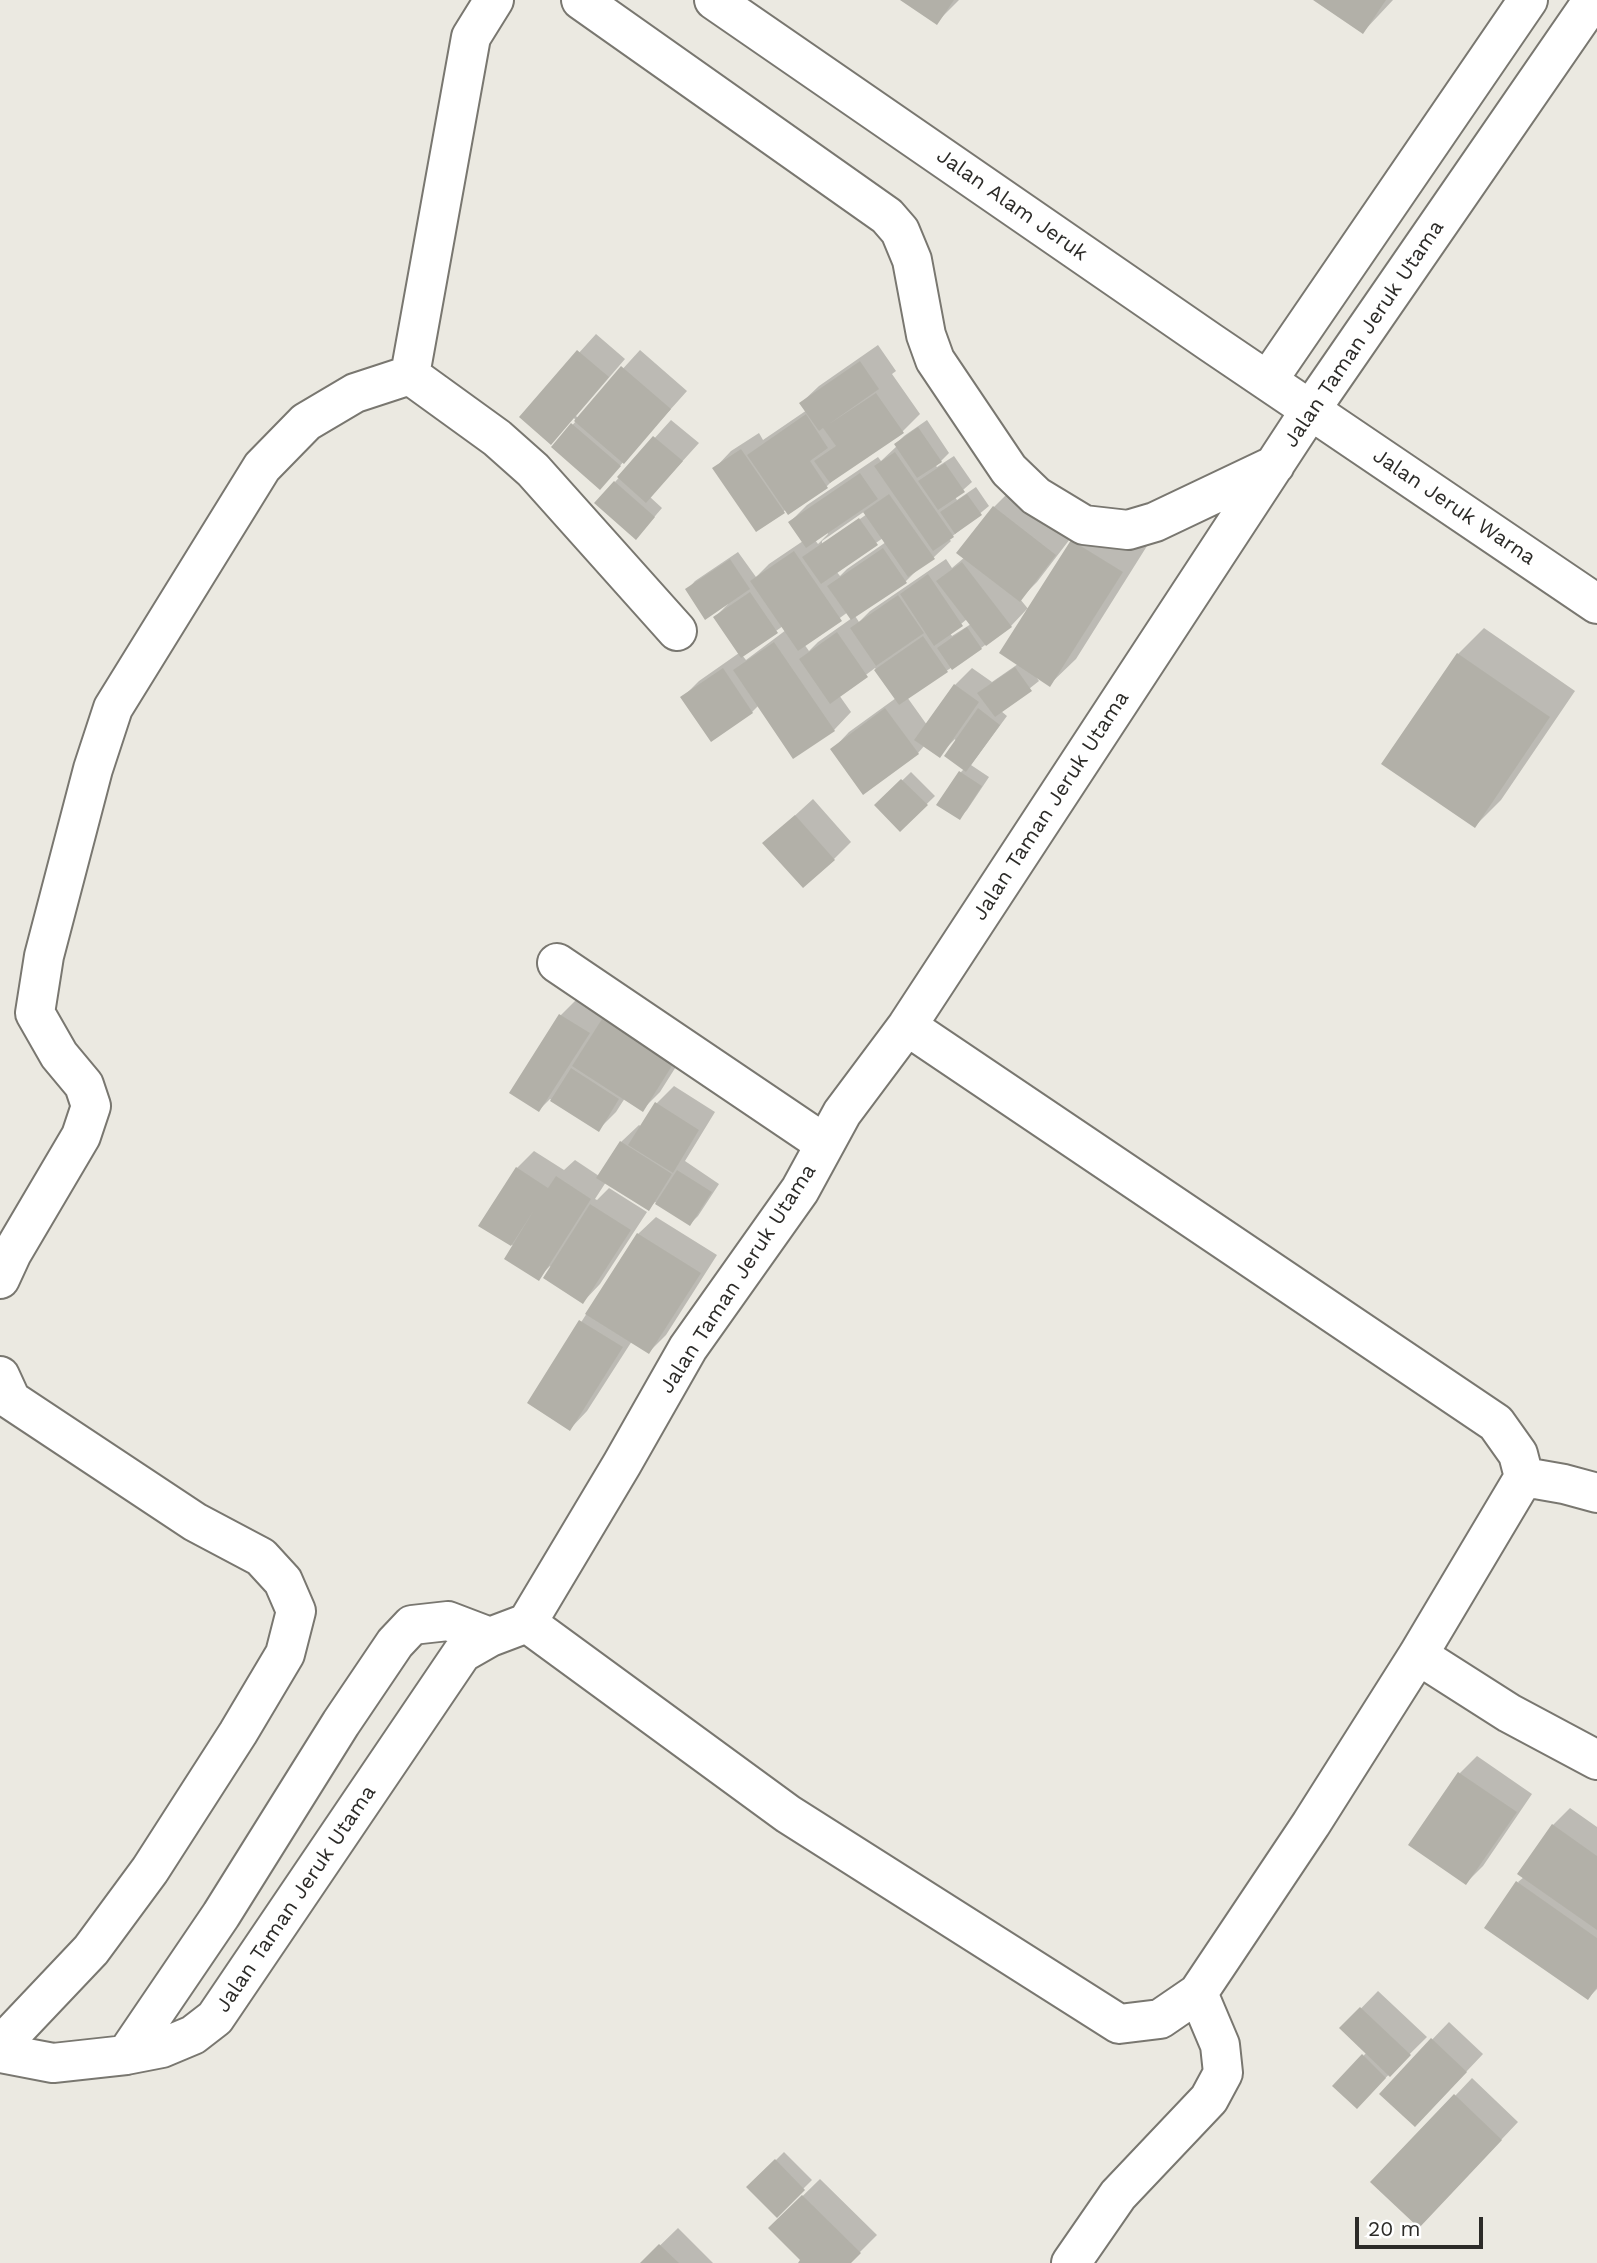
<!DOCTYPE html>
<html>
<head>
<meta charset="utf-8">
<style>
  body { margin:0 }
  #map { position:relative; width:1597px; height:2263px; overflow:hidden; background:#ebe9e1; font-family:"Work Sans",sans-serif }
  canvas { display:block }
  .scale { position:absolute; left:1355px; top:2217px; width:128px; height:32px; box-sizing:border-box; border:4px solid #2c2b28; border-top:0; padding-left:9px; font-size:21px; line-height:24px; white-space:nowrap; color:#2c2b28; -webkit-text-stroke:5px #fff; paint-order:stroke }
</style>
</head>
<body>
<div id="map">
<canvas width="1597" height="2263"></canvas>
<div class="scale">20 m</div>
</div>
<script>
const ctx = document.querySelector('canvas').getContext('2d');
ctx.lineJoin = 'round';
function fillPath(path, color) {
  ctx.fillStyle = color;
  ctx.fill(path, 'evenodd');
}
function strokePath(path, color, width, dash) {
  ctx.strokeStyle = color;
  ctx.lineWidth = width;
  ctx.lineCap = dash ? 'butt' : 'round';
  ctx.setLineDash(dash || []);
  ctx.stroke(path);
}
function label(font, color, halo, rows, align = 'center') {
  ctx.font = font + ' "Work Sans",sans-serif';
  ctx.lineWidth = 5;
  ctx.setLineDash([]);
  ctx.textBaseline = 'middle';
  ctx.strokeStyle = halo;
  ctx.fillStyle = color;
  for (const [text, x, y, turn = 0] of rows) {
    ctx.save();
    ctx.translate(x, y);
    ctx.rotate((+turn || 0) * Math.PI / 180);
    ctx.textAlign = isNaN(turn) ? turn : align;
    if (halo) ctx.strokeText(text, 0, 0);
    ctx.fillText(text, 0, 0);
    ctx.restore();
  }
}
const shadow = new Path2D(`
  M904 0H959L937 22Z
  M1316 0H1393L1363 32Z
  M596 334 625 359 576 416 578 418 640 350 687 391 600 488 553 447 576 421 574 418 521 417Z
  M878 345 896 371 892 374 920 414 903 431 839 474 827 486 788 512 786 509 783 512 714 469 731 451 759 433 763 440 807 410 801 403 819 386Z
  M671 420 699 443 650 497 662 508 644 529 615 482Z
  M927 420 949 453 936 466 937 467 954 456 972 482 955 497 957 500 976 487 989 506 949 539 951 541 933 558 920 567 906 581 855 616 859 622 870 611 946 559 952 568 965 557 994 507 1011 490 1098 515 1147 546 1076 659 1050 684 1034 674 1039 681 1001 711 1007 716 971 765 989 777 967 810 959 818 961 772 964 769 955 739 939 755 925 745 918 753 832 750 849 732 896 698 875 668 839 695 851 712 834 730 759 705 752 712 682 698 699 681 739 653 715 617 728 604 727 603 687 590 695 581 738 552 756 577 769 564 803 541 790 522 807 505 878 457 881 461 897 446 896 444 904 436ZM865 511 867 514 822 546V541ZM827 532 828 534 818 544 815 540ZM883 538 886 542 847 569 840 576 836 571ZM1070 539 1073 541 1029 610 1020 599 1037 582ZM1027 609 1018 664 992 682 972 668 955 685 927 725 907 697 981 648 1011 626ZM848 612 852 618 818 642 809 651 804 644ZM967 619 971 624 952 636 950 633ZM783 626 786 630 746 660 742 655Z
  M1484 628 1575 691 1501 800 1475 826 1458 654Z
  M911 772 935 796 900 830 877 805Z
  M813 799 851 842 834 859 765 843Z
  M578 998 696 1035 660 1092 643 1109 625 1098 616 1112 599 1129 550 1099 539 1110 561 1015Z
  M674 1086 715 1112 685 1161 719 1184 698 1216 690 1224 655 1202 648 1209 606 1182 595 1199 597 1200 609 1188 647 1212 600 1284 583 1302 550 1266 538 1278 514 1246 481 1225 517 1168 534 1151 564 1170 575 1160 599 1176 621 1142 639 1125 642 1127 657 1103Z
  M656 1217 717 1255 666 1335 649 1352 632 1341 587 1411 570 1429 529 1403 638 1234Z
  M1477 1756 1532 1794 1483 1866 1466 1883 1460 1773Z
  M1570 1808 1597 1827V1989L1588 1998 1518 1882 1524 1877 1553 1825Z
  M1378 1991 1427 2037 1357 2106 1335 2086 1367 2052 1342 2028Z
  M1449 2022 1483 2054 1432 2108 1381 2093Z
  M1472 2078 1518 2122 1436 2209 1455 2096Z
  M784 2152 812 2180 777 2215 749 2187Z
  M820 2179 877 2235 849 2263H800L803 2260 770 2228Z
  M678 2228 713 2263H642Z`);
const building = new Path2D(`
  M900 0H954L937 25Z
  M1313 0H1386L1363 34Z
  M577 350 609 377 551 445 519 417Z
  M860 361 879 389 829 424 876 393 904 433 830 483 814 461 836 446 823 428 819 431 799 403Z
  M621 366 671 409 624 464 574 421Z
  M806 414 828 448 810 461 828 488 788 515 747 455Z
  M571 423 621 466 600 490 551 447Z
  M918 427 942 462 917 478 894 444Z
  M653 436 683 461 646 503 617 477Z
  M741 449 785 513 756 532 712 468Z
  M895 452 954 537 933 551 874 466Z
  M945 463 965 492 938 510 918 481Z
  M860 473 878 499 806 548 788 522Z
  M614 481 655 517 636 540 594 503Z
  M889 494 935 559 908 577 863 512Z
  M967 494 982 515 955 534 940 512Z
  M993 506 1056 555 1020 602 956 553Z
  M859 518 878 545 821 584 802 557Z
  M1071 540 1123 572 1050 687 999 653Z
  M883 548 907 583 851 620 827 586Z
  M794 551 842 621 798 651 750 581Z
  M730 559 750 589 705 620 685 589Z
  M962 562 1012 627 986 646 936 581Z
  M928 574 963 626 934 646 900 594Z
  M750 592 778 633 741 658 713 617Z
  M898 595 924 633 876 666 850 628Z
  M967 627 982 649 952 670 937 648Z
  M837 632 868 677 830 704 799 659Z
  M923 636 948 672 899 705 874 670Z
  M774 642 835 731 793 759 733 670Z
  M1457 653 1550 717 1475 828 1381 764Z
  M1015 667 1032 691 995 717 977 693Z
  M723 668 753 713 711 742 680 697Z
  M954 684 979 702 940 758 914 740Z
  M885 708 919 754 863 795 830 749Z
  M978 708 1000 725 966 772 944 756Z
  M959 771 982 786 960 820 936 805Z
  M901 779 928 805 900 832 874 805Z
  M795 815 835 860 803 888 762 843Z
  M609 1008 680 1053 643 1112 572 1066Z
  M559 1014 590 1033 539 1112 509 1093Z
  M571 1068 619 1099 599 1132 550 1101Z
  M655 1102 699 1130 673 1173 628 1145Z
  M620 1141 672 1174 649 1211 596 1178Z
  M516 1167 548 1188 556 1176 591 1199 539 1281 504 1259 534 1210 511 1246 478 1226Z
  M677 1170 712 1192 690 1226 655 1204Z
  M590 1204 631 1230 583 1304 543 1278Z
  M637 1233 701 1273 649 1354 585 1314Z
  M579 1320 623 1347 570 1431 527 1403Z
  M1458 1772 1517 1812 1466 1885 1408 1845Z
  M1552 1824 1597 1856V1930L1517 1874Z
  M1516 1881 1597 1938V1987L1588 2000 1484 1928Z
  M1360 2007 1411 2055 1390 2077 1339 2028Z
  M1431 2038 1467 2072 1415 2127 1379 2094Z
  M1362 2054 1386 2078 1357 2109 1332 2086Z
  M1454 2094 1502 2140 1419 2228 1370 2182Z
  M775 2159 805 2190 777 2218 746 2187Z
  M802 2195 861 2253 851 2263H798L800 2260 768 2228Z
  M659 2244 679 2263H640Z`);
const minor = new Path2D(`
  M581 0 887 216 900 231 912 260 926 335 935 360 1009 470 1036 496 1084 525 1128 530 1155 522 1275 465
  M714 0 1210 342 1597 604
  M410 375 497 438 533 470 677 631
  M1268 380 1528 0
  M557 963 825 1144
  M0 1279 12 1253 81 1136 91 1106 84 1085 59 1055 35 1013 44 956 93 769 113 708 262 467 306 422 355 393 410 375 471 37 494 0
  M0 1376 11 1400 195 1522 261 1557 283 1581 296 1611 285 1654 238 1733 150 1870 91 1950 0 2046
  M1524 1477 1564 1484 1597 1493
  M527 1623 788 1814 1119 2024 1160 2019 1198 1993 1311 1824 1418 1655 1524 1477 1518 1454 1496 1423 907 1026
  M1418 1655 1509 1713 1597 1760
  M0 2053 53 2063 126 2055 162 2048 193 2035 215 2018 462 1653 490 1637 527 1623 622 1464 688 1348 800 1190 842 1113 907 1026 1311 409 1593 0
  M126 2055 221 1915 341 1723 395 1643 412 1625 448 1621 490 1637
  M1071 2263 1118 2195 1209 2099 1223 2073 1220 2045 1198 1993`);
const streetNames = [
  ["Jalan Alam Jeruk",1012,205,35],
  ["Jalan Taman Jeruk Utama",1364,334,-56],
  ["Jalan Jeruk Warna",1454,507,34],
  ["Jalan Taman Jeruk Utama",1051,806,-57],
  ["Jalan Taman Jeruk Utama",738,1279,-57],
  ["Jalan Taman Jeruk Utama",296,1899,-56]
];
fillPath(shadow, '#0003');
fillPath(building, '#b2b0a8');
strokePath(minor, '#797770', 42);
strokePath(minor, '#fff', 38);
label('21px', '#2c2b28', '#fff', streetNames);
</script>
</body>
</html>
